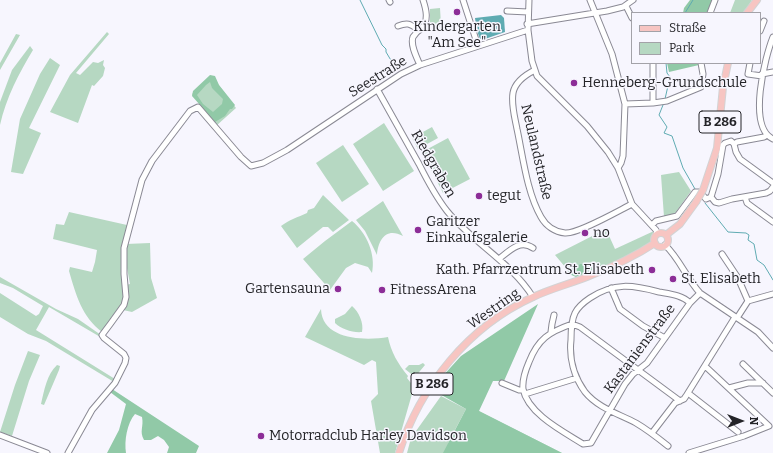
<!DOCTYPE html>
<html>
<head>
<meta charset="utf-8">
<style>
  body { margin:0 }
  #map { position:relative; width:773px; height:453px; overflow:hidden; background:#f7f6fe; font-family:Bitter,serif }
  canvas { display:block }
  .legend { position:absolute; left:631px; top:12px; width:130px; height:52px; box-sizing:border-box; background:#f7f6fe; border:1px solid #a3a2a8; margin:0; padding:5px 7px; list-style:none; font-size:12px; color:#242428 }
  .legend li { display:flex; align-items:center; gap:8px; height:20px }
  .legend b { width:20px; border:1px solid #a3a2a8 }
  .north { position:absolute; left:721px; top:401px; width:40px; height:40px; -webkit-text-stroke:3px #f7f6fe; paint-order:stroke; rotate:90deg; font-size:11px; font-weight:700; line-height:16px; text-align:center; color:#242428 }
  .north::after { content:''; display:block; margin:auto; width:14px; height:18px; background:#242428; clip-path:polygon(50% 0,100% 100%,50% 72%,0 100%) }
</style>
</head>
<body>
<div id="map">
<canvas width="773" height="453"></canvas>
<ul class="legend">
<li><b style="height:5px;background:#f7c5c2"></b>Straße</li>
<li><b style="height:11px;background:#b6d8c2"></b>Park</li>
</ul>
<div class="north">N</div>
</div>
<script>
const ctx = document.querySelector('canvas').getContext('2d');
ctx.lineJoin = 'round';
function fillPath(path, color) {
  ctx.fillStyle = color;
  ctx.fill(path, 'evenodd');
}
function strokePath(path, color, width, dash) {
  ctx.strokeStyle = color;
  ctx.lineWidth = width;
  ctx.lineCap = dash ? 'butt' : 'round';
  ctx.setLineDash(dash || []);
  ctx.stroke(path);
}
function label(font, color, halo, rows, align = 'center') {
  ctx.font = font + ' Bitter,serif';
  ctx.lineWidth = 3;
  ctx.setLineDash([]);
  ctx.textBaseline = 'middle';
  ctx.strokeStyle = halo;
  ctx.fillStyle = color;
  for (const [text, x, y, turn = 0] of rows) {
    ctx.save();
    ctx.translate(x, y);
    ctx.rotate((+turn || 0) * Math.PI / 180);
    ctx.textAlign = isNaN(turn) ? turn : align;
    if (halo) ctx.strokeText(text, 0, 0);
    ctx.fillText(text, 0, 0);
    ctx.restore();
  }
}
const green = new Path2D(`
  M735 0H752L744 13H730Z
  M440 8 441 25 438 28 430 23V9Z
  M107 32 109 34 76 73 80 75 93 62 98 63 104 60 103 65 105 68 103 76 94 86 92 85 78 123 50 112 70 75Z
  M16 34 20 35 0 70V63Z
  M30 46 33 50C19 73 6 98 0 125V102L12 70Z
  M50 58 60 65 29 128 41 133 23 174 11 172 20 119 40 74Z
  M212 76 236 108 216 126 192 94Z
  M384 123 414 171 383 191 353 144Z
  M432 127 438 138 418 149 412 138Z
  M448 138 470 179 443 193 422 152Z
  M343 145 369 184 342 202 316 163Z
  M679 172 691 191 673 216 664 217 661 175Z
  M323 195 349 220 333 232 328 227H323L297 248 281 226C289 220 298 217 307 213L308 210 314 208Z
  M383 201 403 236C386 227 378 240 377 255L365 231 356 220Z
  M69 212 127 225 123 246 124 301 102 332C82 317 76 295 69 271L70 267 92 272 95 262 97 250 53 239 56 224 64 225Z
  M352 221C367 233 376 255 372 273L368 267 355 263 346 268 330 290 303 259 325 241Z
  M606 229 615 249 654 231 656 235 655 240 641 250 622 259 607 265 584 263 566 268 555 255Z
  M150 243 151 278 157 298 132 312 123 310 126 285 130 284 127 268 125 267 126 244Z
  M0 277 56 309 78 319 101 335 102 338 49 307 36 330 115 379 114 382 46 341 28 334 0 317V293L36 316 39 314 43 306 13 288 0 283Z
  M352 306C359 312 364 323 362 332 353 333 341 329 335 323V319L345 314Z
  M321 309C322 340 365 341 388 337 391 352 398 364 408 376L407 378 414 387 395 453H380L371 401 378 394 376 362 372 360 364 365 305 337Z
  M28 351 40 355 29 381 12 436 0 432 15 385Z
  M423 363 425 365 415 377 405 369 409 365H419Z
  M57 365 60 366 59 370 44 405 41 404C44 391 47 374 57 365Z
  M441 396 466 409 448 443 479 411 562 453H407L411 438Z`);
const forest = new Path2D(`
  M690 0H714L709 13H683L684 8Z
  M667 63H700L699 65 669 72Z
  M210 75 215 76 219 85 235 105 232 109H230L225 116 215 122 192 96 193 91ZM210 82 212 88 223 99 222 104 213 112 203 104 197 95 206 85Z
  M584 263 607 265 576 277 569 274 566 268Z
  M538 304 504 381H493L479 411 562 453H443L466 409 431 389 461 356Z
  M112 389 199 446 196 453H167L169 447 164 440 158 436 151 440H144C139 431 144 427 142 417L135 414C127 423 124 441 126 453H107L119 430 126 404 110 392Z`);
const water = new Path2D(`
  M501 15 504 18 505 32 485 39H480L477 31 475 18Z`);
const stream = new Path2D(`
  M360 0 382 45 386 49V52L395 67
  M685 13 693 0
  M665 99 670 77 667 73 666 63
  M663 105 659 115 667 127 664 133 672 136 683 168 695 189
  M705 203 728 232 746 233 749 235 748 240 754 244 757 260 764 265 773 280`);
const minor = new Path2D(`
  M389 0 390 2
  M463 0 478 46
  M529 0 528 30 532 61 537 76 587 126 608 152 618 168 632 204 656 230 657 234
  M590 0 612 54 625 104 623 156 621 163 618 168
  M626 6 632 18
  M507 11 528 12
  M710 13 715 0
  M527 24 607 11 623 7 633 0
  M398 26C408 22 410 24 419 30
  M760 31 764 21
  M773 37C765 57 747 127 773 139
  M653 63V103
  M750 63 748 74 762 76
  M420 65C417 58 410 45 413 37 415 34 419 30 422 28 429 20 426 9 423 0
  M535 70C525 75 515 82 513 93 511 105 515 118 517 129 523 157 527 193 541 217 546 226 555 232 565 233 578 234 618 211 632 204
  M762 74 773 72
  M377 89C391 114 405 139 419 164 427 180 436 197 447 211 472 242 511 262 533 297
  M625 104 653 103 667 101 701 87 703 74 701 63
  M734 144 736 152 740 159 773 183
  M711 197 718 174 723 145 725 143 731 141 734 144 737 142 764 137 767 135
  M711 197 715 202 719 203 732 199 766 193 770 191 773 187
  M745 197 747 203 773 222
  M652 225 656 221 677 216 695 192H700L706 199 711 197
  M665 245C680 259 686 278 700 293L758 332 773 348
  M722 254 738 278 748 301
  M499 259C509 251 520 239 533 248
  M611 288 620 309 643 326 665 338
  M737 318 748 301 773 294
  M551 332 552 324 554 315
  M743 364 773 393
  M502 383 519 390H523
  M729 388 748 383H763
  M688 393 738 432
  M525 394 577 378
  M680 401 580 327 572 324C549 332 538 339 529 362 526 369 522 380 523 389 528 414 564 432 583 444L591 443 625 384 633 374 647 363 690 303 700 293
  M652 433 675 403 684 399 686 396 735 317
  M0 435 47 453
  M668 446C658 438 648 430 636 423 619 414 598 408 585 392 574 377 569 358 571 340 571 331 571 321 575 313 578 307 584 302 590 298 614 282 633 285 659 292 670 294 682 295 690 303
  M68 453 92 410 115 383 125 363 126 358 124 354 104 338 102 335 111 323 124 305 126 297 124 274V248L142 180 152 161 190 111 198 107 241 157 251 166 263 163 287 150 401 74 420 65 528 30
  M689 453 744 436 769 426 705 366`);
const major = new Path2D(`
  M747 13 757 0
  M703 190 717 148 723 87 728 63
  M654 240a7 7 0 1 1 14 0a7 7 0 1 1-14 0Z
  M666 235 680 224 696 202
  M399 453C420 386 469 326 533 297 550 289 569 284 587 277 610 268 634 257 655 243`);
const majorBridge = new Path2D(`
  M696 202 703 190`);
const markers = [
  [457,12,4,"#8c2d97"],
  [574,83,4,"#8c2d97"],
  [479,196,4,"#8c2d97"],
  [418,230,4,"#8c2d97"],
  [585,233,4,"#8c2d97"],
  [652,270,4,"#8c2d97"],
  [673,279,4,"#8c2d97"],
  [338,289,4,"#8c2d97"],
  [382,290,4,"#8c2d97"],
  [261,436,4,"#8c2d97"]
];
const shields = [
  [720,122,42],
  [432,384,42]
];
const shieldNames = [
  ["B 286",720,122],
  ["B 286",432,384]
];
const poiNames = [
  ["Kindergarten",457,27,"center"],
  ["\"Am See\"",457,43,"center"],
  ["Henneberg-Grundschule",582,83],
  ["tegut",487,196],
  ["Garitzer",426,222],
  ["Einkaufsgalerie",426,238],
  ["no",593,233],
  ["Kath. Pfarrzentrum St. Elisabeth",644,270,"right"],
  ["St. Elisabeth",681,279],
  ["Gartensauna",330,289,"right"],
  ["FitnessArena",390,290],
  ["Motorradclub Harley Davidson",269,436]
];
const streetNames = [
  ["Seestraße",378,77,-32],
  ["Neulandstraße",536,152,77],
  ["Riedgraben",433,164,60],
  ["Westring",494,309,-35],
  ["Kastanienstraße",640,349,-53]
];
fillPath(green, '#b6d8c2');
fillPath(forest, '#91c9a7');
fillPath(water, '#5fabb2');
strokePath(stream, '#5fabb2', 1);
strokePath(minor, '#8a8994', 7);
strokePath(major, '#d3d3d4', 8);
strokePath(minor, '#fff', 5);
strokePath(major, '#f7c5c2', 6);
strokePath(majorBridge, '#d3d3d4', 8, []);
strokePath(majorBridge, '#f7c5c2', 6);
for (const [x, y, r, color] of markers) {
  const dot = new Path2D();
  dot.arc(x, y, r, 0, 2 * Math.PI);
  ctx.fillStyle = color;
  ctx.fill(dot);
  strokePath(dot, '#f7f6fe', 1.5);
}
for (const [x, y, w] of shields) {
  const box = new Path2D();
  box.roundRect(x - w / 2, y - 11, w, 22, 3);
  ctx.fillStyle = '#f7f6fe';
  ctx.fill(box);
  strokePath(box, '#242428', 1);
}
label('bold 13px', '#242428', null, shieldNames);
label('14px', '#242428', '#f7f6fe', poiNames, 'left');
label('14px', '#242428', '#f7f6fe', streetNames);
</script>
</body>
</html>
